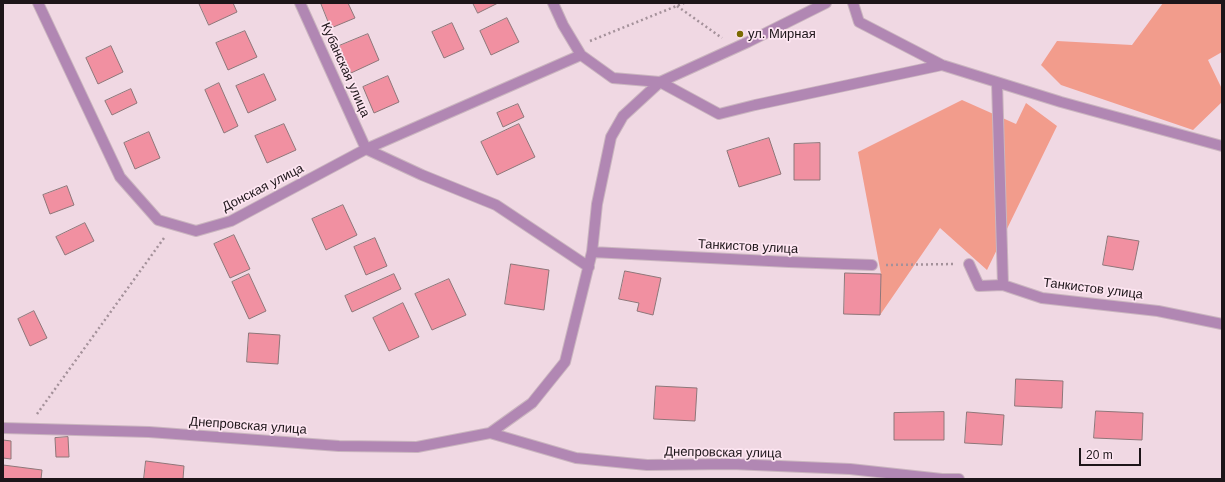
<!DOCTYPE html>
<html>
<head>
<meta charset="utf-8">
<style>
  body { margin:0 }
  #map { position:relative; width:1225px; height:482px; overflow:hidden; background:#f0d8e3; font-family:Arial,sans-serif }
  canvas { display:block }
  .frame { position:absolute; inset:0; border:4px solid #1d1519; pointer-events:none }
  .scale { position:absolute; left:1079px; top:448px; width:62px; height:18px; box-sizing:border-box; border:2px solid #1d1519; border-top:0; padding-left:5px; font-size:12px; line-height:14px; white-space:nowrap; color:#1d1519; -webkit-text-stroke:3px #fde5f1; paint-order:stroke }
</style>
</head>
<body>
<div id="map">
<canvas width="1225" height="482"></canvas>
<div class="frame"></div>
<div class="scale">20 m</div>
</div>
<script>
const ctx = document.querySelector('canvas').getContext('2d');
ctx.lineJoin = 'round';
function fillPath(path, color) {
  ctx.fillStyle = color;
  ctx.fill(path, 'evenodd');
}
function strokePath(path, color, width, dash) {
  ctx.strokeStyle = color;
  ctx.lineWidth = width;
  ctx.lineCap = dash ? 'butt' : 'round';
  ctx.setLineDash(dash || []);
  ctx.stroke(path);
}
function label(font, color, halo, rows, align = 'center') {
  ctx.font = font + ' Arial,sans-serif';
  ctx.lineWidth = 3.5;
  ctx.setLineDash([]);
  ctx.textBaseline = 'middle';
  ctx.strokeStyle = halo;
  ctx.fillStyle = color;
  for (const [text, x, y, turn = 0] of rows) {
    ctx.save();
    ctx.translate(x, y);
    ctx.rotate((+turn || 0) * Math.PI / 180);
    ctx.textAlign = isNaN(turn) ? turn : align;
    if (halo) ctx.strokeText(text, 0, 0);
    ctx.fillText(text, 0, 0);
    ctx.restore();
  }
}
const green = new Path2D(`
  M1163 3H1222V52L1208 60 1222 89V102L1193 130 1061 85 1041 65 1057 41 1132 45Z
  M962 100 1016 124 1026 103 1057 126 987 270 940 228 880 315 881 274 858 152Z`);
const building = new Path2D(`
  M199 3H233L237 12 209 25Z
  M321 3H348L355 18 331 28Z
  M473 3H498L478 13Z
  M507 18 519 42 491 55 480 31Z
  M452 23 464 49 444 58 432 32Z
  M245 31 257 57 228 70 216 43Z
  M368 34 379 60 351 73 339 46Z
  M111 46 123 72 98 84 86 58Z
  M264 74 276 100 248 113 236 86Z
  M388 76 399 102 374 113 363 87Z
  M219 83 238 126 224 133 205 90Z
  M131 89 137 103 112 115 105 101Z
  M518 104 524 117 503 127 497 113Z
  M284 124 296 150 267 163 255 136Z
  M519 124 535 157 497 175 481 142Z
  M149 132 160 158 135 169 124 143Z
  M769 138 781 174 739 187 727 151Z
  M820 143V180H794V144Z
  M67 186 74 205 50 214 43 195Z
  M343 205 357 235 326 250 312 219Z
  M85 223 94 241 65 255 56 237Z
  M234 235 250 269 230 278 214 244Z
  M1108 236 1139 241 1133 270 1103 265Z
  M375 238 387 266 366 275 354 247Z
  M511 264 549 270 544 310 505 304Z
  M625 271 661 278 653 315 637 311 639 303 619 299Z
  M845 273 881 274 880 315 844 314Z
  M249 274 266 311 249 319 232 282Z
  M394 274 401 289 352 312 345 296Z
  M449 279 466 315 432 330 415 294Z
  M403 303 419 337 389 351 373 318Z
  M34 311 47 338 30 346 18 319Z
  M249 333 280 335 278 364 247 362Z
  M1016 379 1063 381 1062 408 1015 406Z
  M656 386 697 388 695 421 654 419Z
  M1096 411 1143 413 1142 440 1094 438Z
  M944 412V440H894V413Z
  M967 412 1004 415 1002 445 965 443Z
  M68 437 69 457H56L55 438Z
  M3 440 11 441V459L3 458Z
  M146 461 184 466 183 479H144Z
  M3 465 42 470 41 479H3Z`);
const path = new Path2D(`
  M677 6 722 38
  M590 41 684 3
  M886 265 955 264
  M37 414 164 238`);
const minor = new Path2D(`
  M38 3 120 177 158 220 196 231 231 221 366 149 581 55
  M300 3 366 149 422 175 496 205 589 267
  M553 3 563 25 581 55 613 78 660 82 623 116 611 137 597 204 592 252 789 262 872 265
  M853 3 859 22 942 65 1061 102 1222 146
  M660 82 719 114 755 105 942 65
  M660 82 748 42 826 3
  M997 83 1003 285
  M969 264 979 286 1003 285 1042 298 1158 311 1222 324
  M3 428 149 432 339 446 417 447 490 433 532 403 565 362 592 252
  M490 433 576 458 647 465 731 464 850 469 942 479H959`);
const markers = [
  [740,34,4,"#7a6a02"]
];
const poiNames = [
  ["ул. Мирная",748,34]
];
const streetNames = [
  ["Кубанская улица",345,70,66],
  ["Донская улица",263,188,-27],
  ["Танкистов улица",748,247,3],
  ["Танкистов улица",1093,289,7],
  ["Днепровская улица",248,426,4],
  ["Днепровская улица",723,453,1]
];
fillPath(green, '#f29c8c');
fillPath(building, '#f190a1');
strokePath(building, '#8e7679', 1);
strokePath(minor, '#cab5bf', 12);
strokePath(path, '#a4919a', 2.5, [2, 3]);
strokePath(minor, '#b187b3', 10);
for (const [x, y, r, color] of markers) {
  const dot = new Path2D();
  dot.arc(x, y, r, 0, 2 * Math.PI);
  ctx.fillStyle = color;
  ctx.fill(dot);
  strokePath(dot, '#fde5f1', 1.5);
}
label('13px', '#1d1519', '#fde5f1', poiNames, 'left');
label('13px', '#1d1519', '#fde5f1', streetNames);
</script>
</body>
</html>
